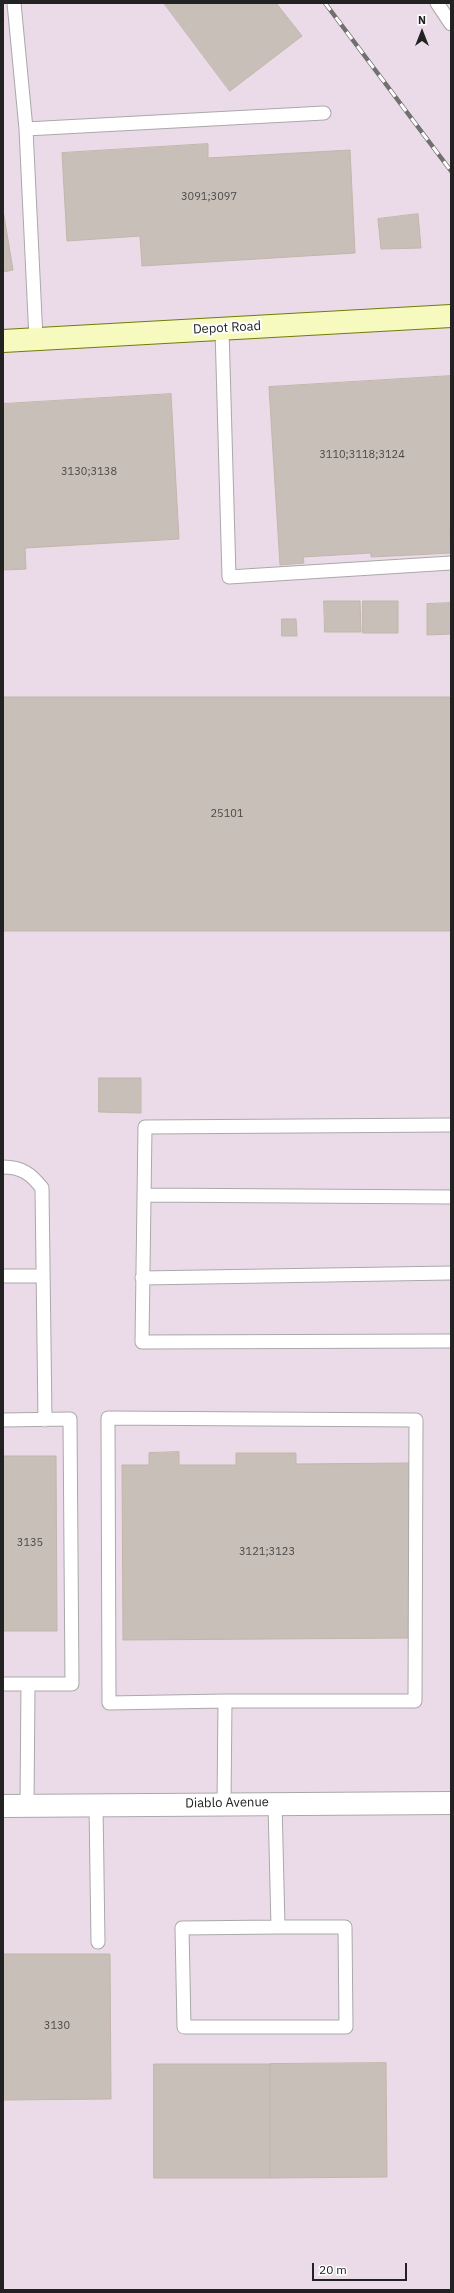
<!DOCTYPE html>
<html>
<head>
<meta charset="utf-8">
<style>
  body { margin:0 }
  #map { position:relative; width:454px; height:2293px; overflow:hidden; background:#f2efe9; font-family:"IBM Plex Sans",sans-serif }
  canvas { display:block }
  .frame { position:absolute; inset:0; border:4px solid #222; pointer-events:none }
  .north { position:absolute; left:402px; top:12px; width:40px; height:40px; -webkit-text-stroke:3px #fff; paint-order:stroke; rotate:0deg; font-size:11px; font-weight:700; line-height:16px; text-align:center; color:#222 }
  .north::after { content:''; display:block; margin:auto; width:14px; height:18px; background:#222; clip-path:polygon(50% 0,100% 100%,50% 72%,0 100%) }
  .scale { position:absolute; left:312px; top:2263px; width:95px; height:18px; box-sizing:border-box; border:2px solid #222; border-top:0; padding-left:5px; font-size:12px; line-height:14px; white-space:nowrap; color:#222; -webkit-text-stroke:3px #fff; paint-order:stroke }
</style>
</head>
<body>
<div id="map">
<canvas width="454" height="2293"></canvas>
<div class="frame"></div>
<div class="north">N</div>
<div class="scale">20 m</div>
</div>
<script>
const ctx = document.querySelector('canvas').getContext('2d');
ctx.lineJoin = 'round';
function fillPath(path, color) {
  ctx.fillStyle = color;
  ctx.fill(path, 'evenodd');
}
function strokePath(path, color, width, dash) {
  ctx.strokeStyle = color;
  ctx.lineWidth = width;
  ctx.lineCap = dash ? 'butt' : 'round';
  ctx.setLineDash(dash || []);
  ctx.stroke(path);
}
function label(font, color, halo, rows, align = 'center') {
  ctx.font = font + ' "IBM Plex Sans",sans-serif';
  ctx.lineWidth = 4;
  ctx.setLineDash([]);
  ctx.textBaseline = 'middle';
  ctx.strokeStyle = halo;
  ctx.fillStyle = color;
  for (const [text, x, y, turn = 0] of rows) {
    ctx.save();
    ctx.translate(x, y);
    ctx.rotate((+turn || 0) * Math.PI / 180);
    ctx.textAlign = isNaN(turn) ? turn : align;
    if (halo) ctx.strokeText(text, 0, 0);
    ctx.fillText(text, 0, 0);
    ctx.restore();
  }
}
const industrial = new Path2D(`
  M3 3H451V2290H3Z`);
const building = new Path2D(`
  M164 3H276L302 36 230 91Z
  M208 144V158L350 150 355 253 142 266 140 236 67 241 62 153Z
  M3 210 13 270 3 272Z
  M418 214 421 248 381 249 378 219Z
  M451 376V522H449L451 553 371 557V553L303 557 304 563 280 565 269 387Z
  M171 394 179 539 25 548 26 569 3 570V404Z
  M324 601H360L361 632H325Z
  M363 601H398V633H363Z
  M451 603V634L427 635V604Z
  M282 619H296L297 636H282Z
  M3 697H451V931H3Z
  M99 1078H141V1113L99 1112Z
  M179 1452V1465H236V1453H296V1464L411 1463 412 1638 123 1640 122 1465H149V1453Z
  M3 1456H56L57 1631H3Z
  M3 1954H110L111 2099 3 2100Z
  M386 2063 387 2177 270 2178V2064Z
  M154 2064H270V2178H154Z`);
const lane = new Path2D(`
  M14 3 26 129
  M437 3 451 24
  M222 329 229 577 451 563
  M36 339 26 129 324 113
  M451 1125 145 1127 142 1342 451 1341
  M3 1167C22 1167 31 1174 42 1188L45 1420
  M144 1195 451 1197
  M3 1276H43
  M142 1278 451 1273
  M3 1420 70 1419 72 1684H3
  M275 1803 278 1927H345L346 2027H184L182 1928 278 1927
  M96 1804 98 1942
  M224 1804 225 1701H415L416 1420 108 1418 109 1703 225 1701
  M27 1805 28 1684`);
const street = new Path2D(`
  M3 1806 451 1803`);
const secondary = new Path2D(`
  M3 341 451 316`);
const rail = new Path2D(`
  M325 3 451 171`);
const numberNames = [
  ["3091;3097",209,197],
  ["3110;3118;3124",362,455],
  ["3130;3138",89,472],
  ["25101",227,814],
  ["3135",30,1543],
  ["3121;3123",267,1552],
  ["3130",57,2026]
];
const streetNames = [
  ["Depot Road",227,328,-3],
  ["Diablo Avenue",227,1803,-1]
];
fillPath(industrial, '#ebdbe8');
fillPath(building, '#c7bfb8');
strokePath(building, '#c4b6ab', 1);
strokePath(lane, '#a9a9a9', 15);
strokePath(street, '#a9a9a9', 24);
strokePath(secondary, '#707d05', 24);
strokePath(lane, '#fff', 13);
strokePath(street, '#fff', 22);
strokePath(secondary, '#f7fabf', 22);
strokePath(rail, '#707070', 4.5);
strokePath(rail, '#fff', 3, [9]);
label('11px', '#4b4948', null, numberNames);
label('13px', '#222', '#fff', streetNames);
</script>
</body>
</html>
